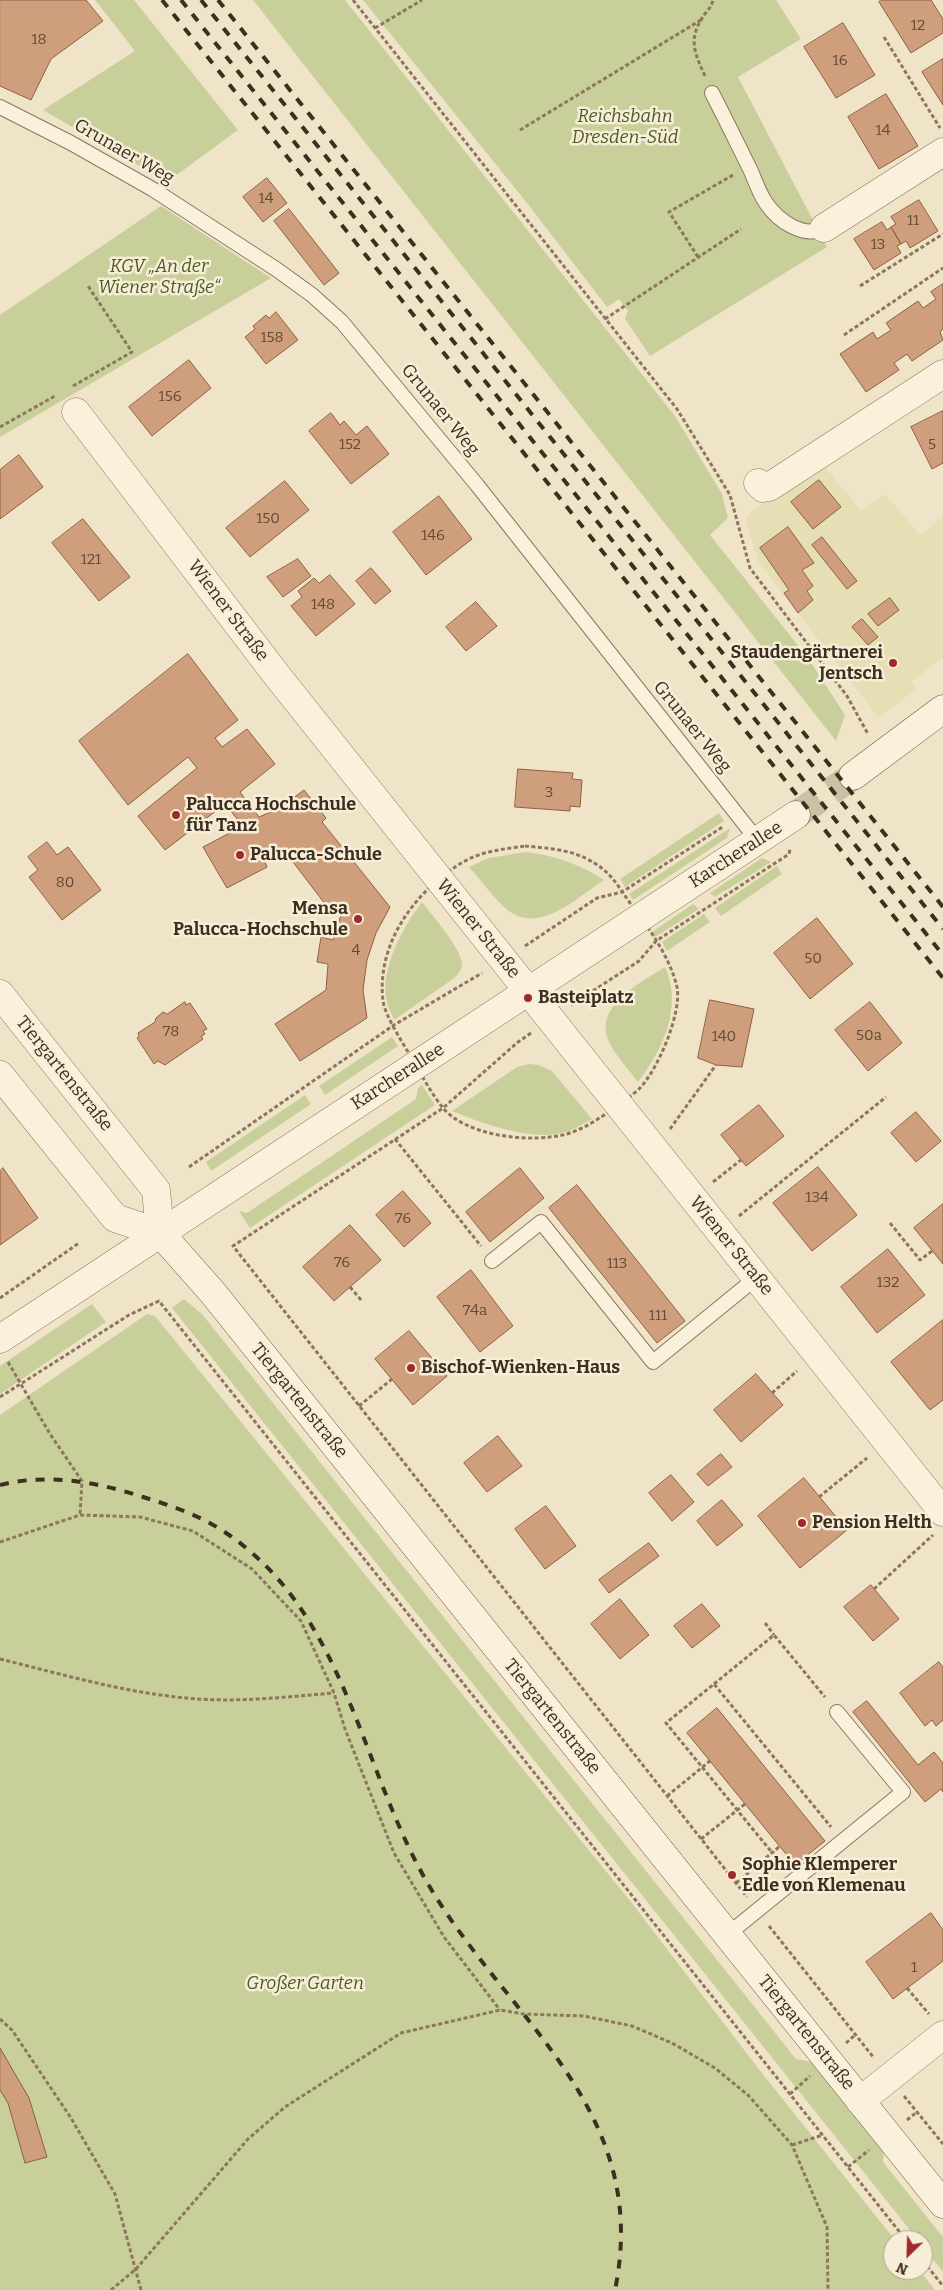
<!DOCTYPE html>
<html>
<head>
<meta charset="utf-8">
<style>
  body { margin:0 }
  #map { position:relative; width:943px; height:2290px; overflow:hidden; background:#f0e4c8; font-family:Bitter,serif }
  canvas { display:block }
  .north { position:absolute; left:883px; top:2230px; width:50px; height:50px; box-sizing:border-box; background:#f7eed8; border:1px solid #ada18e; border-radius:50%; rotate:204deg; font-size:14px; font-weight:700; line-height:20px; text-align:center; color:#3d2e20 }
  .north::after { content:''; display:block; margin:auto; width:18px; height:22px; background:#9e2a2b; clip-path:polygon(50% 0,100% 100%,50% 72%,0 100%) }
</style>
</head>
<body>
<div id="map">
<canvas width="943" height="2290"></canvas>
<div class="north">N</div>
</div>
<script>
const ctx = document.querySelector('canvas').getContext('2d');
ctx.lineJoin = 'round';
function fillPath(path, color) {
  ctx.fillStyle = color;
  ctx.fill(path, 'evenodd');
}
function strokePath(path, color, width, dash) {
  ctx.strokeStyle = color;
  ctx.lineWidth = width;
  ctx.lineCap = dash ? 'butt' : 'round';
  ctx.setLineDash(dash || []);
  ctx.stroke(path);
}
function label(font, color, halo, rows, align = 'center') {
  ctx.font = font + ' Bitter,serif';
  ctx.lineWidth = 5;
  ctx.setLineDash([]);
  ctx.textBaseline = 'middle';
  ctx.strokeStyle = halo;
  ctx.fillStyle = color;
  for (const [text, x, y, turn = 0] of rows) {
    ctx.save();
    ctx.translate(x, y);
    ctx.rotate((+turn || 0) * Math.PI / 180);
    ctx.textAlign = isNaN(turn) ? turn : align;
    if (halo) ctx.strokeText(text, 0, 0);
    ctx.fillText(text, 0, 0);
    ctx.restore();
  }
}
const farmland = new Path2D(`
  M825 467 861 510 885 494 920 535 943 517V658L911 682 916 689 879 718 759 563 745 519 754 509Z`);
const green = new Path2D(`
  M95 0H134L238 130 167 182 43 110 135 51Z
  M253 0H345L675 416 722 494 728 518 710 535 808 658 845 715 836 741Z
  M363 0H776L801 39 738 77 827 247 650 356 625 319 628 311 619 299 607 307 527 203Z
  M161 206 271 278 0 437V315Z
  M719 813 724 821 625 887 620 879Z
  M730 828 727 838 633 900 629 894Z
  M525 852C555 855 579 864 604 880 576 898 538 937 505 908 492 896 481 880 469 867L489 858Z
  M762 858 771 862 715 897 710 893Z
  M777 866 782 874 721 916 715 908Z
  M422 902C432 916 463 949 462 966 461 972 457 975 453 979L394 1020C392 1014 388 1008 387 1002 379 970 403 927 422 902Z
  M693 904 699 909 655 937 652 932Z
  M704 914 710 922 667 951 662 942Z
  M665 967C683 1006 663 1050 638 1082 629 1070 617 1057 610 1044 591 1006 641 983 665 967Z
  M392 1037 398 1046 325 1095 319 1086Z
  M529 1064 539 1065 552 1071 592 1119C581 1125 570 1132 557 1134 525 1139 481 1123 452 1111L517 1067Z
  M422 1085 435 1105 250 1228 239 1211 247 1213 416 1099 418 1088Z
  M305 1095 311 1104 211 1171 206 1162Z
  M184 1299 202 1314 796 2059 812 2062 884 2151 883 2162 943 2237V2272L923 2247V2240H918L172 1308Z
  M92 1304 106 1322 0 1394V1366Z
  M147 1314 155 1316 631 1902 758 2068 895 2240H893V2270H919L935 2290H0V1415Z`);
const building = new Path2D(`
  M0 0H86L103 21 51 59 31 100 0 86Z
  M881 0H931L943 19V33L911 53 879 2Z
  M843 23 875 75 836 98 804 47Z
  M943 59V105L922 72Z
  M886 94 918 146 879 169 848 117Z
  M267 178 287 203 263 222 243 197Z
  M919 200 938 231 910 248 906 241 901 244 891 227 896 224 891 217Z
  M289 209 339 273 324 285 274 221Z
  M882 222 887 230 891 227 901 244 897 246 901 253 874 270 854 239Z
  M943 284V329L940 332 943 340 912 361 907 354 894 363 899 370 866 392 840 354 873 332 877 339 891 330 886 323 918 301 923 308 936 299 931 292Z
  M276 312 298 340 266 364 245 337 255 329 253 326 266 315 269 318Z
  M189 360 211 388 152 436 129 407Z
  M943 411V463L932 469 911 427Z
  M331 413 340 425 344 421 356 435 367 426 389 454 351 484 309 431Z
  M19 455 43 487 0 519V470Z
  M819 480 841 507 813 529 791 502Z
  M285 481 309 510 250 557 226 528Z
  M439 496 472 539 426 575 393 532Z
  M83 519 130 577 99 601 52 543Z
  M788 527 814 563 802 570 813 586 807 591 813 600 798 613 784 593 789 590 760 548Z
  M822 537 857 581 847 589 812 545Z
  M298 559 311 576 283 597 267 577Z
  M371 568 391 591 375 604 356 581Z
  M330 575 355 604 316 636 291 606 302 597 298 591 314 578 319 583Z
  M890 598 899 610 878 626 868 614Z
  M476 602 497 626 466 651 446 627Z
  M862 619 878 637 868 645 852 627Z
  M188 654 238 720 215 738 222 747 247 729 275 764 240 792 259 817 280 808 304 790 326 818 322 822 390 907 376 933 367 960 363 990 367 1018 300 1061 275 1024 326 990 328 964 317 962 321 937 333 940 341 915 337 910 332 913 283 849 264 860 267 867 227 888 203 847 243 826 225 804 165 850 138 816 197 768 188 757 128 805 79 741Z
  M518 769 573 773 572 779 582 780 580 807 570 806V811L515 807Z
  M47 842 57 855 68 847 101 890 62 920 29 877 38 870 28 857Z
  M817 918 853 964 810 999 774 953Z
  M710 1000 754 1009 742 1067 716 1065 698 1058Z
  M185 1002 186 1005 190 1003 207 1029 203 1031 205 1034 201 1036 203 1039 165 1065 158 1061 154 1064 137 1038 139 1036 138 1033 155 1022 156 1018 163 1012 167 1014Z
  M870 1002 902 1043 868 1071 835 1030Z
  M759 1105 784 1136 746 1166 721 1135Z
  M916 1112 941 1141 916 1162 891 1133Z
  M818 1167 857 1215 812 1251 773 1203Z
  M3 1168 38 1218 0 1245V1171Z
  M520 1168 544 1198 490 1242 466 1212Z
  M577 1185 685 1321 657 1343 549 1208Z
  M403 1191 431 1223 404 1247 376 1215Z
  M943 1204V1264L914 1228Z
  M350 1225 381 1260 334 1301 303 1267Z
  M888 1249 925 1295 877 1333 841 1287Z
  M471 1270 513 1326 480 1352 437 1297Z
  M943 1320V1400L930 1410 891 1362Z
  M409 1331 447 1376 413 1405 375 1359Z
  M756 1374 783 1405 741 1442 714 1410Z
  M498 1436 522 1466 487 1492 464 1463Z
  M721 1454 732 1467 708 1486 697 1474Z
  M671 1475 694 1502 672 1521 649 1493Z
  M804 1478 847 1530 800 1568 758 1516Z
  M722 1500 743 1525 717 1546 697 1521Z
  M546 1506 576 1546 545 1569 515 1529Z
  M649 1543 659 1556 609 1593 599 1580Z
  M871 1585 899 1619 873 1641 844 1607Z
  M620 1599 649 1635 620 1659 591 1624Z
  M702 1604 720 1626 692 1648 674 1626Z
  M939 1662 943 1667V1720L936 1726 932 1720 925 1726 900 1693Z
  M867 1701 918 1765 934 1752 943 1763V1792L941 1789 925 1802 853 1712Z
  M717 1708 825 1841 795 1865 687 1733Z
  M931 1913 943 1930V1961L893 1999 866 1962Z
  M0 2048 29 2098 47 2157 25 2163 8 2103 0 2090Z`);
const secondaryTunnel = new Path2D(`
  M796 815 853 776`);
const path = new Path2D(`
  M353 0 677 409 730 495 750 568 847 696 868 734
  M375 28 422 0
  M884 37 940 128
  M705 76C696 56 688 41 701 20 705 12 711 9 713 0
  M520 130 701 20
  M698 257 669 212 733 175
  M860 286 943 234
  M605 319 741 229
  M844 335 943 268
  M73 386 132 352 88 286
  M0 427 55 396
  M525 846C545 848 568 849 587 859 613 872 617 886 633 907 651 931 670 958 677 987 682 1013 658 1069 640 1088 633 1095 623 1101 615 1107 595 1122 575 1135 550 1137 518 1141 465 1134 443 1108 431 1093 421 1074 411 1057 403 1043 385 1016 383 1001 376 943 416 890 463 862 482 851 504 849 525 846Z
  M525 946 597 898 622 892 724 826
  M571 1005 639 961 656 941 789 854 790 849
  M531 1033 518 1042 443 1108 233 1246 747 1897
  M670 1129 716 1065
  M395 1139 481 1246
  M189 1167 394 1025 482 973
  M713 1182 741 1160
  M739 1216 886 1097
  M890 1223 920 1260 932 1251
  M350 1287 362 1301
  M0 1298 79 1243
  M8 1362 50 1434 82 1481 80 1515
  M772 1393 797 1371
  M0 1397 129 1315 159 1301 906 2240
  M359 1406 392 1379
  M819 1497 867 1458
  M0 1542 80 1515 140 1517 193 1531 252 1569 301 1621 334 1693 345 1729 394 1853 444 1937 500 2010
  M874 1589 933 1535
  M765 1623 774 1635
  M0 1659C61 1674 122 1692 186 1698 235 1703 285 1697 334 1693
  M714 1684 774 1635 825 1697
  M667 1796 710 1761
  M701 1839 745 1804
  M783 1866 666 1723 714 1684 831 1827
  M736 1883 780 1846
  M769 1926 874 2058
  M907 1988 929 2014
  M0 2019 12 2030 71 2118 115 2194 141 2290
  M846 2043 855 2035
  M790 2094 810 2076
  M904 2096 943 2144
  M907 2120 917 2112
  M792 2145 823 2135
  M848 2167 869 2150
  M923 2261 943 2286
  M111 2290 136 2269 248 2139 285 2107 401 2033 500 2010 524 2014 584 2016 632 2026 672 2043 715 2068 749 2096 792 2145 827 2227 828 2290`);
const lane = new Path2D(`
  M712 93C725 118 737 143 750 169 755 180 759 193 766 203 778 221 804 239 824 228
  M0 107 71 143 154 190 276 269 312 295 342 322 477 485 758 841
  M492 1261 541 1222 653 1362 756 1278
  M727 1935 903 1792 837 1712`);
const street = new Path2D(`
  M824 228 943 152
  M76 412 275 673 943 1512
  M758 483 763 488 769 487 943 374
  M0 994 156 1190 160 1233 115 1218 0 1075
  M860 2101 943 2035`);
const secondary = new Path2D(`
  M853 776 943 709
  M160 1233 213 1293 943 2204
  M0 1339 796 815`);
const rail = new Path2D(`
  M162 0 943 978
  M181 0 943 955
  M201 0 943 929
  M218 0 943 907
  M0 1485C47 1473 97 1482 143 1497 169 1505 196 1514 220 1529 349 1611 359 1773 434 1894 516 2026 651 2114 615 2290`);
const markers = [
  [893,663,5,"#9e2a2b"],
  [176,815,5,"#9e2a2b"],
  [240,855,5,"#9e2a2b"],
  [358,919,5,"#9e2a2b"],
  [528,998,5,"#9e2a2b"],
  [411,1368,5,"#9e2a2b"],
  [802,1523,5,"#9e2a2b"],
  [732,1875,5,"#9e2a2b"]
];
const numberNames = [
  ["12",918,26],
  ["18",39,40],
  ["16",840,61],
  ["14",883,131],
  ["14",266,199],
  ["11",913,221],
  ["13",878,245],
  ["158",272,338],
  ["156",170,397],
  ["152",350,445],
  ["5",932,445],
  ["150",268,519],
  ["146",433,536],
  ["121",91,560],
  ["148",323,605],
  ["3",549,793],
  ["80",65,883],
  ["4",356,951],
  ["50",813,959],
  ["78",171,1032],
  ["50a",869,1036],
  ["140",724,1037],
  ["134",817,1198],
  ["76",403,1219],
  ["76",342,1263],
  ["113",617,1264],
  ["132",888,1283],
  ["74a",475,1311],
  ["111",658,1316],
  ["1",914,1968]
];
const parkNames = [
  ["Reichsbahn",625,117],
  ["Dresden-Süd",625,138],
  ["KGV „An der",159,267],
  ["Wiener Straße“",159,288],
  ["Großer Garten",305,1984]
];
const streetNames = [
  ["Grunaer Weg",124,152,30],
  ["Grunaer Weg",440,410,51],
  ["Wiener Straße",228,611,53],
  ["Grunaer Weg",692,727,51],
  ["Karcherallee",736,855,-33],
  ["Wiener Straße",478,929,51],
  ["Tiergartenstraße",64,1074,51],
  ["Karcherallee",398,1077,-33],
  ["Wiener Straße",731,1246,51],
  ["Tiergartenstraße",299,1401,51],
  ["Tiergartenstraße",552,1717,51],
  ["Tiergartenstraße",806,2033,51]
];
const poiNames = [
  ["Staudengärtnerei",883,653,"right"],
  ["Jentsch",883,674,"right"],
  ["Palucca Hochschule",186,805],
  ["für Tanz",186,826],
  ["Palucca-Schule",250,855],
  ["Mensa",348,909,"right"],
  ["Palucca-Hochschule",348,930,"right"],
  ["Basteiplatz",538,998],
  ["Bischof-Wienken-Haus",421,1368],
  ["Pension Helth",812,1523],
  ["Sophie Klemperer",742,1865],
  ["Edle von Klemenau",742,1886]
];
fillPath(farmland, '#e6deb5');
fillPath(green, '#c9cf9b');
fillPath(building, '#cf9f7d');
strokePath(building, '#8d5f41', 1);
strokePath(secondaryTunnel, '#ccc0a6', 28, [28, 14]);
strokePath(lane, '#8d765c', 16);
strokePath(street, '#8d765c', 29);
strokePath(secondary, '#6f573f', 29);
strokePath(path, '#8d765c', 3, [4, 2.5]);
strokePath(lane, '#faf1dc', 14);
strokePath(street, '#faf1dc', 28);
strokePath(secondary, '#faf1dc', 28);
strokePath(rail, '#3d2e20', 4, [9, 9]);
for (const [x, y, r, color] of markers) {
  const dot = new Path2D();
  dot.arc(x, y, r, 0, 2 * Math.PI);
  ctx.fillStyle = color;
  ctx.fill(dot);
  strokePath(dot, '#f7eed8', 2);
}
label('15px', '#624a37', null, numberNames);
label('italic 18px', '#4d5a26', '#f7eed8', parkNames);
label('18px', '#3d2e20', '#f7eed8', streetNames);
label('bold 18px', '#3d2e20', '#f7eed8', poiNames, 'left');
</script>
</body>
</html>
